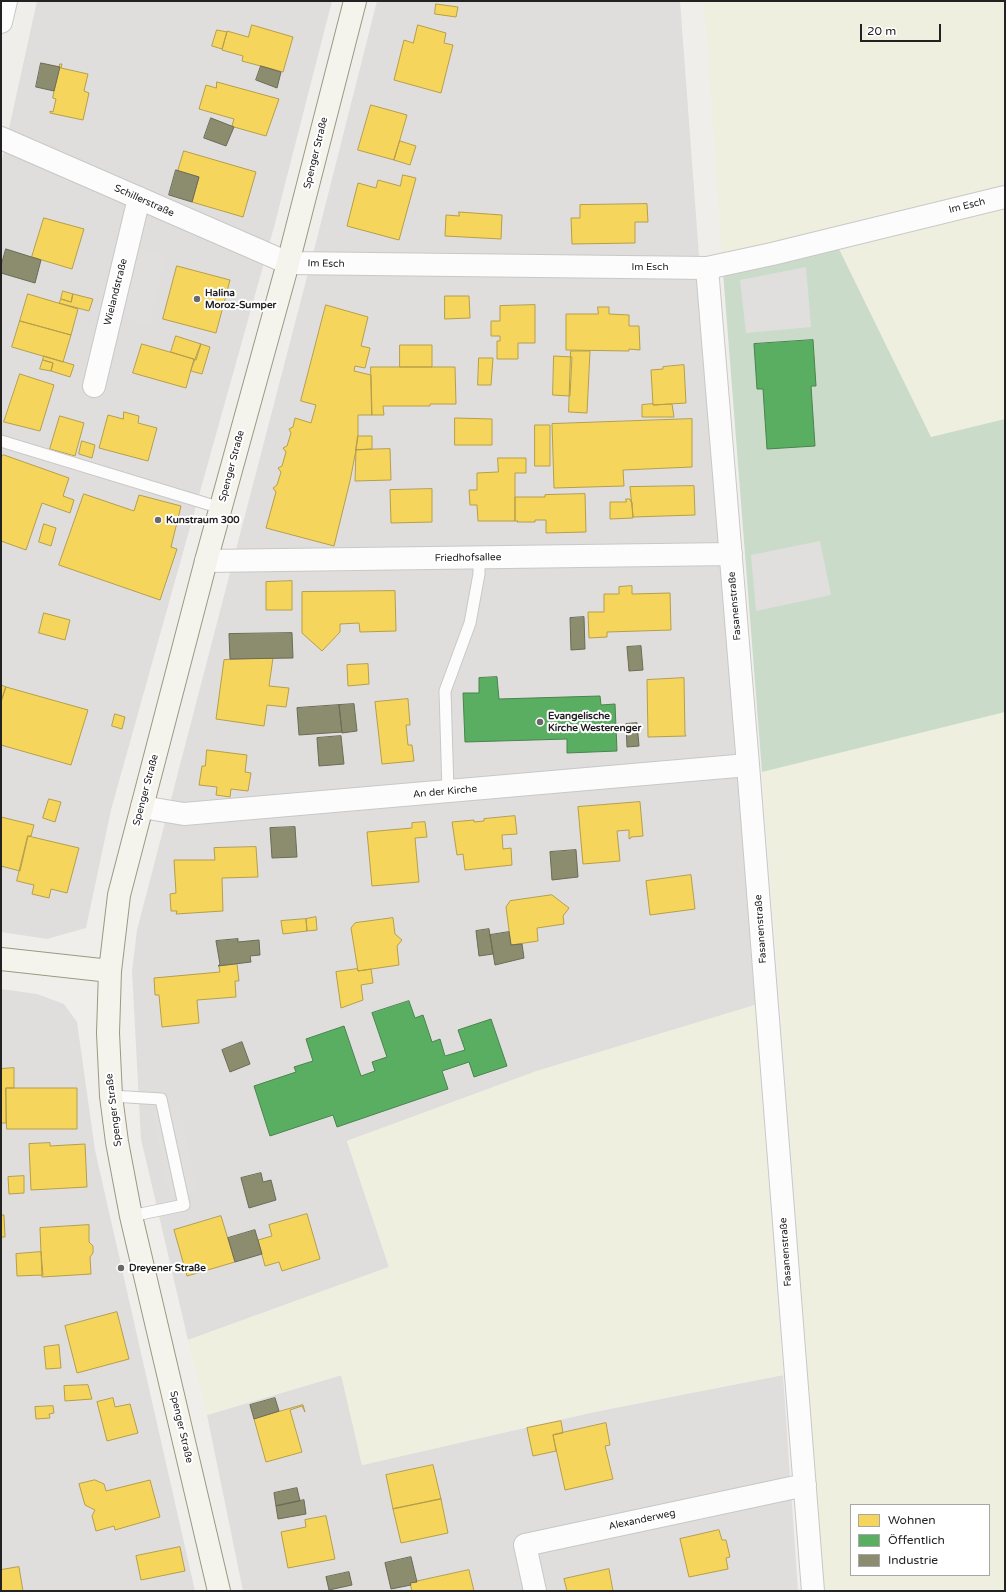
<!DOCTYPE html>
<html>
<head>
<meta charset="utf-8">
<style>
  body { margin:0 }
  #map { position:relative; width:1006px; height:1592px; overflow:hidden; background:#f0eeeb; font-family:"Varela Round",sans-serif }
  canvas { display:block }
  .frame { position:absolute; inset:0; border:2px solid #222; pointer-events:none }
  .legend { position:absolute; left:850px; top:1504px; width:140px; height:72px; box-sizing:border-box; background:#fff; border:1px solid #a7a7a7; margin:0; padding:5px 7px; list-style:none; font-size:12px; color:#222 }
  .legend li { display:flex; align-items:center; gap:8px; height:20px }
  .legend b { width:20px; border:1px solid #a7a7a7 }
  .scale { position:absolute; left:860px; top:24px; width:81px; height:18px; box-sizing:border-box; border:2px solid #222; border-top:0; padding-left:5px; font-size:12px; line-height:14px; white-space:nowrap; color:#222; -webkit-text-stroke:3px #fff; paint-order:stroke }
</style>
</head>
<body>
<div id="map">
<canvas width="1006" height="1592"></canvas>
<div class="frame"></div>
<ul class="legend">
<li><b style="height:11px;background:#f6d55c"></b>Wohnen</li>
<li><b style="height:11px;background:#5aae61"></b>Öffentlich</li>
<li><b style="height:11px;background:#8c8c6e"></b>Industrie</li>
</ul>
<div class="scale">20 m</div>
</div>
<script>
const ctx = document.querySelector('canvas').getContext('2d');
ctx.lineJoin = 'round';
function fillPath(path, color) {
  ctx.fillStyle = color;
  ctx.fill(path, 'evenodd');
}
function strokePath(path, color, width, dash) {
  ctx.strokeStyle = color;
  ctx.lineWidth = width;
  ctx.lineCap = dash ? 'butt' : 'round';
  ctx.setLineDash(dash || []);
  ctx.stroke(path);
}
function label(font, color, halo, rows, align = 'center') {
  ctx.font = font + ' "Varela Round",sans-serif';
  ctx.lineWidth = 4;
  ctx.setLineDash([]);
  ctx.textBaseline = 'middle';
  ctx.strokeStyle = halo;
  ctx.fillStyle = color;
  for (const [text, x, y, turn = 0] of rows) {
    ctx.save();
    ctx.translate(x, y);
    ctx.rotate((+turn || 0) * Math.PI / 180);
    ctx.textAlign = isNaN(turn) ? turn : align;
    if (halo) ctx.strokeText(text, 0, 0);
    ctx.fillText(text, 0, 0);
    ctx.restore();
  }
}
const residential = new Path2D(`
  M37 1H332L274 227 111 810 86 928 47 939 1 932V165Z
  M377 1H680L755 1005 537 1071 347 1141 389 1267 188 1340 141 1139 132 971 137 930 314 250Z
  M1 989 37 994 64 1004 77 1022 95 1150 195 1591H1Z
  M342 1375 362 1465 594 1412 783 1375 798 1591H243L207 1415Z`);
const farmland = new Path2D(`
  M704 1H1005V419L931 437 839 249 723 272Z
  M1005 712V1591H824L780 998 762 772ZM851 1505H989V1575H851Z
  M755 1005 783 1375 594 1412 362 1465 341 1375 207 1415 188 1340 389 1267 347 1141 537 1071Z`);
const cemetery = new Path2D(`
  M839 249 931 437 1005 419V712L762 772 723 272Z`);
const parking = new Path2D(`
  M139 248 166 257 149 324 123 317Z
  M806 267 811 327 746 333 740 280Z
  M820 541 831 595 756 611 751 555Z
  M179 1105 197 1192 170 1198 152 1111Z`);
const homes = new Path2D(`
  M436 4 458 7 456 17 435 14Z
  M252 25 293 37 283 72 242 61 243 56 222 50 227 31 248 37Z
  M418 25 446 33 444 43 453 45 441 93 394 80 404 40 413 43Z
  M217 30 227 32 222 49 212 46Z
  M60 64H62L61 68 88 74 84 91 89 93 83 120 50 113V111L53 112 56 99 53 98Z
  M217 82 279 99 266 136 234 127 232 126 234 119 199 109 206 85 216 88Z
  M371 105 407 115 394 160 358 150Z
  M400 141 416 146 410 165 394 160Z
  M184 151 256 172 243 217 192 202 199 177 178 171Z
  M403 175 416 178 399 240 347 226 358 183 376 188 378 180 400 186Z
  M647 204 648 222H635V243L572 244 571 218H580V205Z
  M459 212 502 215 501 239 445 236 446 215 459 216Z
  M44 218 84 229 72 269 32 257Z
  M177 266 230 280 216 333 163 319Z
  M63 291 73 294 71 302 61 299Z
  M28 294 78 309 71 335 20 321Z
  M73 294 93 299 89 311 59 303 61 299 71 302Z
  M445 296H469L470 318 445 319Z
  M326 305 368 317 361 346 370 348 365 368 355 366 354 371 371 375 372 415H358V436L356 450 350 481 334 546 266 528 276 492 273 488 277 485 281 472 278 468 282 466 286 452 283 448 287 446 291 433 289 429 293 427 295 418 311 423 316 405 301 401Z
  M535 305V343H518V359H497V341H500V336H491V321H500V306Z
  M598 307H609V314L629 315V326H639L640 350 629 349V351L566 350V314H598Z
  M20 321 71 335 63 362 12 347Z
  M176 336 201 344 196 360 171 352Z
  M142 344 194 359 186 388 133 373Z
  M201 344 210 347 202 374 191 371Z
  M400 345H432V367H400Z
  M571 351H590L587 413 569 412Z
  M44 356 74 365 70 377 51 371 53 363 43 360Z
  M554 356 572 357 570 396 553 395Z
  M479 358H493L491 385H478Z
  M43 360 53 363 51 371 40 369Z
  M684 365 686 403 653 405 651 370 663 369V367Z
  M371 367H455L456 404H430V406H383L384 415H372Z
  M20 374 54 385 40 431 4 422Z
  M653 404V405L672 404 674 417H642V405Z
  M124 412 139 416 138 423 157 428 148 461 99 448 108 415 123 419Z
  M60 416 84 423 75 456 50 449Z
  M455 418 492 419V445H455Z
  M692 419V467L623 470 624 486 554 488 552 424Z
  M535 425H550V466H535Z
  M358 436H372V449L356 450Z
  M82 441 95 445 92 458 79 454Z
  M390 449 391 480 355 481 356 450Z
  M4 455 69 478 63 496 74 500 70 513 42 503 26 550 1 541V457Z
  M498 458H526V473H515V521H478L477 505H470L469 490H477V473L498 472Z
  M694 486 695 515 633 517 630 487Z
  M432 489V522L391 523 390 490Z
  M84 494 134 511 139 495 181 506 171 547 177 549 160 600 59 565Z
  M585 494 586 532 546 533V520H535V522H517L518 521H515V497H545V495Z
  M626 499H630L631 502H632L633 518 610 519V502H626Z
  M44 524 56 528 51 546 39 542Z
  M292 581V610H266V582Z
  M632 586V594L670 593 671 630 607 632V637L589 638 588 612H604V594H619V587Z
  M395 591 396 631 360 632 359 623 340 624V632L322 651 302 633V592Z
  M44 613 70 620 65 640 39 633Z
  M273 658 269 686 289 688 286 707 267 705 264 726 216 719 224 660Z
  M368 664 369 684 348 686 347 665Z
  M684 678 685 734 686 736 648 737 647 680Z
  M1 685 6 687 1 702Z
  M6 687 88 710 71 765 1 745V702Z
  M408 699 410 725H406L408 745H412L414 761 382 764 375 702Z
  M115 714 125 717 122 729 112 726Z
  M207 750 247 755 245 772 251 773 248 791 231 789 230 797 216 795 217 787 199 785 202 766H205Z
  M49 799 61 802 55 822 43 818Z
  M640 802 643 836 631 837V838L629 839V830L617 831 620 861 583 864 578 807Z
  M515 816 517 834 502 835 503 849 511 848 512 865 465 870 463 854 457 855 452 822 474 820V822L484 821V819Z
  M1 817 34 825 31 836H28L20 871 1 866Z
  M425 822 427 837 415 838 419 882 372 886 367 832 412 828V823Z
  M28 836 79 848 67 893 51 889 49 898 32 894 34 885 17 881Z
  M256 847 258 877 222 878 223 911 176 914 177 911H171L170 894 176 893 174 860H215L214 848Z
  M691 875 695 909 650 915 646 881Z
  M552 895 569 908 563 916 564 924 537 928 538 941 511 945 506 907 510 901Z
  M316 917 317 930 307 931 306 919Z
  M393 918 395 934 402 940 397 946 399 965 358 971 351 928 355 923Z
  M306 919 307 931 283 934 281 921Z
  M237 964 239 981H235L236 997 197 1000 199 1023 162 1027 159 995H155L154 978 220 972 219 966Z
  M357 969 358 971 371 969 373 983 361 985 363 1000 341 1008 336 972Z
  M14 1068V1088H6V1123H1V1069Z
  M6 1088H77V1129H7Z
  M50 1143V1146L85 1144 87 1187 31 1190 29 1144Z
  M24 1176V1193L9 1194 8 1177Z
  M307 1214 320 1259 282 1271 279 1262 265 1266 258 1240 272 1236 269 1225Z
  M1 1215H4L5 1237H1Z
  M221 1216 235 1262 187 1276 174 1230Z
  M89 1225V1242L93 1246V1253L90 1257 91 1274 42 1277 40 1228Z
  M41 1252 43 1275 17 1276 16 1254Z
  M117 1312 129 1359 77 1373 65 1326Z
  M59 1345 61 1368 46 1369 44 1347Z
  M88 1385 92 1399 65 1401 64 1386Z
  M113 1398 115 1407 130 1404 138 1433 107 1441 97 1402Z
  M303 1405 305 1412 302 1406 290 1410 302 1452 266 1462 254 1419Z
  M53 1406 54 1413 49 1414 50 1418 36 1419 35 1407Z
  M561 1421 563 1433 553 1435 556 1451 533 1456 527 1428Z
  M606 1423 610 1445 605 1446 613 1479 565 1490 553 1435Z
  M433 1465 441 1499 393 1509 386 1475Z
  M95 1480 104 1484 106 1491 150 1480 160 1517 115 1530 114 1526 96 1531 92 1516 95 1510 85 1505 79 1484Z
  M441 1499 448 1533 401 1543 393 1509Z
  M326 1516 335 1559 288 1568 281 1532 306 1527 305 1520Z
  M719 1530 722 1540H726L730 1557 726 1558 728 1569 689 1577 680 1539Z
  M180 1547 185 1571 141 1580 136 1556Z
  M19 1567 23 1591H1V1570Z
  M609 1569 613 1591H567L564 1579Z
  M469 1570 474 1591H412L410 1583Z`);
const public = new Path2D(`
  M813 340 816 386H811L815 446 767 449 763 389H757L754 344Z
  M497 677 499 699 600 696 601 705 615 704 617 751 567 753V739L465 742 463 693H479V678Z
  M409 1001 415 1018 423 1015 432 1042 440 1039 445 1056 465 1050 458 1030 491 1019 507 1066 474 1077 469 1062 442 1071 448 1089 337 1127 333 1115 270 1136 254 1086 296 1072 294 1067 313 1061 306 1039 344 1026 361 1076 375 1071 372 1062 387 1057 372 1013Z`);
const industry = new Path2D(`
  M41 63 60 67 54 91 36 87Z
  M261 66 281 72 277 88 256 80Z
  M211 118 234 127 226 146 204 138Z
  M176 170 199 177 192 202 169 195Z
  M6 249 41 260 35 283 1 273V266Z
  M584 617 585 649 571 650 570 618Z
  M292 633 293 658 230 659 229 634Z
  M641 646 643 670 629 671 627 647Z
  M354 704 357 731 342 733 339 705Z
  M339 705 342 732 299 735 297 708Z
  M637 723 639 746 627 747 626 724Z
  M341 736 344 764 319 766 317 738Z
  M295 827 297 857 272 858 270 828Z
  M576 850 578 877 552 880 550 852Z
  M489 929 493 954 479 956 476 931Z
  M509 932 511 945 522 944 524 958 495 965 490 935Z
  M238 939V942L259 940 260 955 250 956 251 962 218 966 220 964 216 941Z
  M242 1042 250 1064 230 1072 222 1050Z
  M261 1173 263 1182 271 1180 276 1200 249 1208 241 1178Z
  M255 1230 262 1254 235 1262 228 1238Z
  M275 1398 279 1411 254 1419 250 1405Z
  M297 1488 300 1501 276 1506 274 1493Z
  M304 1500 306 1514 278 1519 276 1506Z
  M411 1557 417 1582 410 1583 411 1585 391 1589 385 1563Z
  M349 1572 352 1585 329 1590 326 1577Z`);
const lane = new Path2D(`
  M1 441 221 508
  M448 791 445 691 470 623 479 574V558
  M111 1096 161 1099 184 1205 131 1216`);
const street = new Path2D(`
  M1 22 6 1
  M1 138 288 263 707 268 772 254 1005 197
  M707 268 748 765 813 1591
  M94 386 139 198
  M206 561 731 554
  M142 807 184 814 748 765
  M535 1591 525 1545 805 1485`);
const secondary = new Path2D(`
  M1 959 110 971
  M219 1591 131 1216 117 1142 111 1096 108 1033 110 971 119 895 206 561 288 263 355 1`);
const markers = [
  [197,299,4,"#6a6968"],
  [158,520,4,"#6a6968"],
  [540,722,4,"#6a6968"],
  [121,1268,4,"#6a6968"]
];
const streetNames = [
  ["Spenger Straße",316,153,-76],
  ["Schillerstraße",144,201,24],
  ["Im Esch",967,206,-14],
  ["Im Esch",326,264,1],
  ["Im Esch",650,267],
  ["Wielandstraße",116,292,-76],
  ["Spenger Straße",232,466,-75],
  ["Friedhofsallee",468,558,-1],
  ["Fasanenstraße",735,606,-95],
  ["Spenger Straße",146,790,-75],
  ["An der Kirche",445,792,-5],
  ["Fasanenstraße",761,929,-94],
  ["Spenger Straße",114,1110,-97],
  ["Fasanenstraße",786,1252,-94],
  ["Spenger Straße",181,1427,77],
  ["Alexanderweg",642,1520,-12]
];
const poiNames = [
  ["Halina",205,293],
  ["Moroz-Sumper",205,305],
  ["Kunstraum 300",166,520],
  ["Evangelische",548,716],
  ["Kirche Westerenger",548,728],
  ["Dreyener Straße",129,1268]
];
fillPath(residential, '#dfdedc');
fillPath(farmland, '#efefdf');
fillPath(cemetery, '#cadbca');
fillPath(parking, '#e0dfde');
fillPath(homes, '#f6d55c');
strokePath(homes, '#b69f4b', 1);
fillPath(public, '#5aae61');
strokePath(public, '#49844e', 1);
fillPath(industry, '#8c8c6e');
strokePath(industry, '#6c6c57', 1);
strokePath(lane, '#c9c8c7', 13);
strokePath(street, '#c9c8c7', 24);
strokePath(secondary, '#999a82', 24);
strokePath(lane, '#fdfcfc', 11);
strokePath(street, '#fdfcfc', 22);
strokePath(secondary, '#f4f4ed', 22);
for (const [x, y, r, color] of markers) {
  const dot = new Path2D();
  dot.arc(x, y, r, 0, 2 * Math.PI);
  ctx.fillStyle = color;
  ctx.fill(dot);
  strokePath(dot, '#fff', 1.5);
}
label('10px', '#222', '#fff', streetNames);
label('bold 10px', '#222', '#fff', poiNames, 'left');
</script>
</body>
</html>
